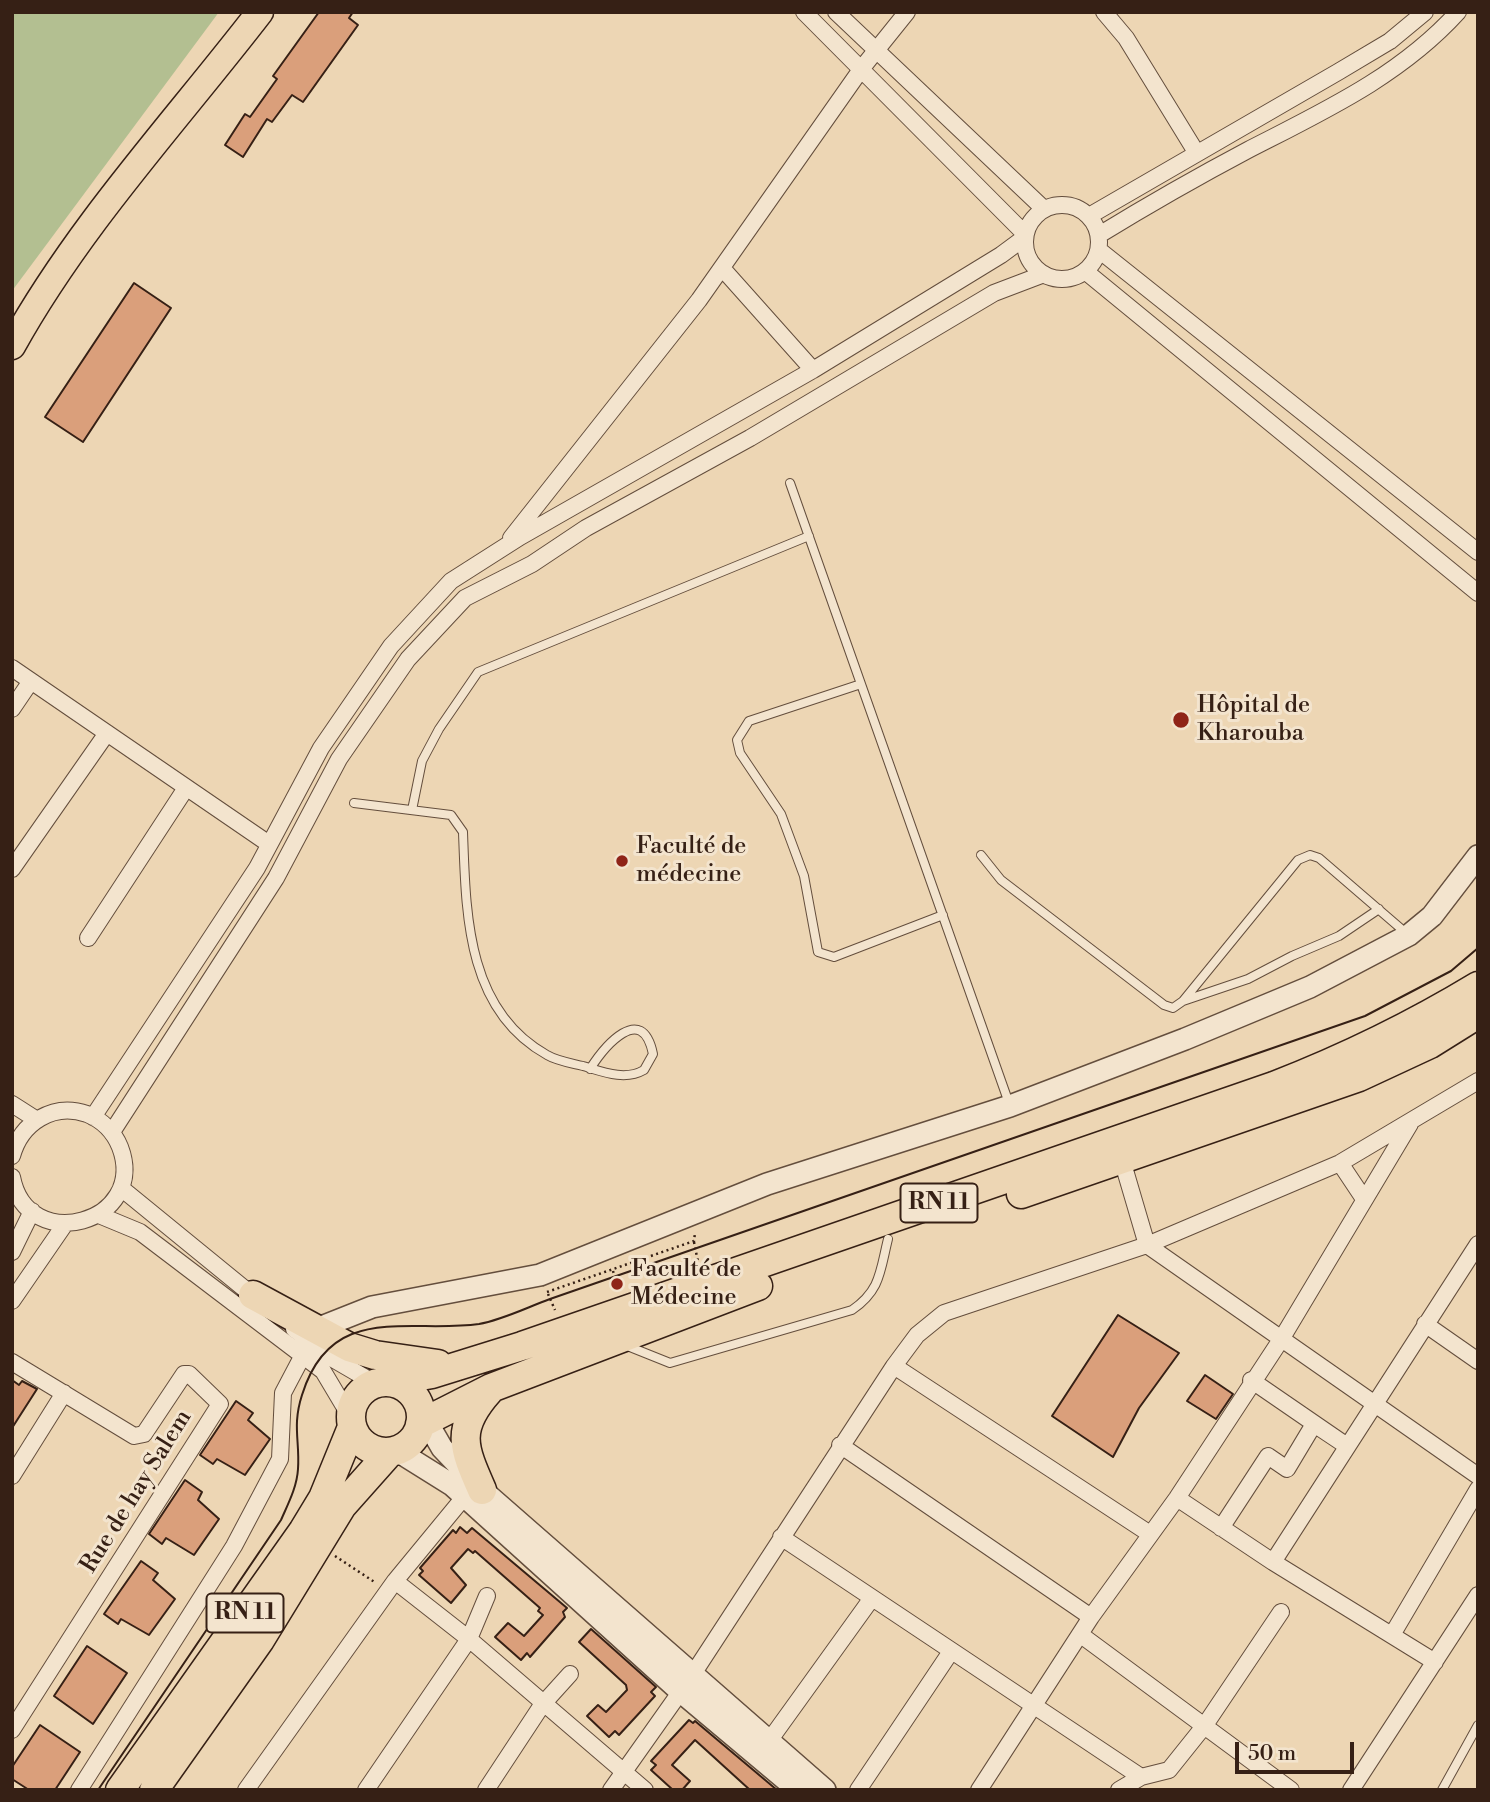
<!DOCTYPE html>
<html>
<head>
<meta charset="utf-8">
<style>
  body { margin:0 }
  #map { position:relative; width:1490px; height:1802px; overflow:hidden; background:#edd6b4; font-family:"Libre Bodoni",serif }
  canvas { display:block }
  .frame { position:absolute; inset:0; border:14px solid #362015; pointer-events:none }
  .scale { position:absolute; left:1235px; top:1742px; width:119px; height:32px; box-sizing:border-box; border:4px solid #362015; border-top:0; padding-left:9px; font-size:21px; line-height:24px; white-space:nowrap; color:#362015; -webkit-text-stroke:5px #f3e4ce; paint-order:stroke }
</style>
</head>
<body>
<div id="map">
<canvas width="1490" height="1802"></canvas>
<div class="frame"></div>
<div class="scale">50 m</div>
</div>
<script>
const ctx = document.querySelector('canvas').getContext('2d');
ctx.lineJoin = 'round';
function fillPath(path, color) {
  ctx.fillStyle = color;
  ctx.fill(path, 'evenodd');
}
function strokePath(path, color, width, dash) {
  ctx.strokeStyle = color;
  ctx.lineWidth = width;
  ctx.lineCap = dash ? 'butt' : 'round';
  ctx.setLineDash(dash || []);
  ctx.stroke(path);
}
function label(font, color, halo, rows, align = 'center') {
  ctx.font = font + ' "Libre Bodoni",serif';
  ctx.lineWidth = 6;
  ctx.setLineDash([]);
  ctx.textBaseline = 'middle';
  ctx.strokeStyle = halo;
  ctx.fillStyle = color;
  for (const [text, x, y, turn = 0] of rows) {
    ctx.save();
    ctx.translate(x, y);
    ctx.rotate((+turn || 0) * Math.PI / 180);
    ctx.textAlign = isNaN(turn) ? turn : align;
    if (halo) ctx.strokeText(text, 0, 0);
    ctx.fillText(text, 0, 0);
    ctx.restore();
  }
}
const green = new Path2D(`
  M12 12H219L12 291Z`);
const building = new Path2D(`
  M319 12H353L349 18 358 25 303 102 292 95 272 122 267 119 243 157 225 145 245 114 250 117 277 79 273 76Z
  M134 283 171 308 83 442 45 417Z
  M1118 1315 1179 1353 1139 1408 1113 1457 1052 1416Z
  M1205 1375 1233 1394 1216 1419 1187 1401Z
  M12 1380 19 1385 22 1381 37 1389 12 1428Z
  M236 1401 253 1413 248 1420 270 1439 245 1475 217 1459 213 1464 200 1455Z
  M185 1480 202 1492 198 1500 219 1519 194 1555 166 1538 162 1544 149 1534Z
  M460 1527 467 1533 472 1528 567 1608 563 1612 565 1617 530 1657 527 1653 521 1660 495 1637 508 1623 524 1636 543 1615 538 1611 540 1608 475 1551 473 1553 468 1549 451 1568 466 1585 451 1603 419 1575 423 1571 420 1568 453 1530 456 1533Z
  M141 1561 158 1573 153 1580 175 1599 149 1635 121 1619 118 1624 104 1614Z
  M591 1629 656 1687 651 1692 655 1696 619 1735 615 1731 609 1737 587 1716 598 1705 606 1712 627 1690 626 1685 579 1642Z
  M87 1646 127 1673 93 1724 54 1696Z
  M689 1720 693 1723 695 1721 777 1790H750L695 1740 672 1765 690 1781 682 1790H673L651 1770 656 1765 651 1761Z
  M40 1725 80 1752 55 1790H29L12 1779V1767Z`);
const path = new Path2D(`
  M694 1242 698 1262
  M613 1271 618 1288
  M547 1292 694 1241 695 1233
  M548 1294 555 1310
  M335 1556 376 1583`);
const service = new Path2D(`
  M790 483 1010 1106
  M861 684 749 721 737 740 740 753 781 814 804 876 818 952 834 957 943 915
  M354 803 451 815 463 832C466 913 466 1010 547 1055 557 1061 571 1063 583 1066 603 1072 625 1081 644 1070L653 1054C642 1001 604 1047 590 1069
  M412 810 422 761 439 729 478 672 809 536
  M981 855 1001 880 1164 1005 1173 1008 1183 1001 1298 860 1310 855 1319 858 1406 933
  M1183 1001 1248 979 1292 956 1339 936 1379 909
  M625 1345 670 1363 852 1310C881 1290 880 1271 888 1239
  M1442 1790 1478 1725`);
const minor = new Path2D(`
  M804 12 1025 234
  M836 12 1044 209
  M1104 12 1126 38 1196 152
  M1025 242a37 37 0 1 1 74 0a37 37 0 1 1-74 0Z
  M1089 216 1338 72 1390 41 1425 12
  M1099 235C1148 205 1197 177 1248 150 1324 111 1400 76 1458 12
  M1099 250 1478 552
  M722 268 813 370
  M1085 271 1478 593
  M511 538 699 300 862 68 907 12
  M12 668 269 844
  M12 709 31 681
  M12 869 107 733
  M88 938 186 788
  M12 1104 37 1120
  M93 1117 257 868 321 748 391 646 451 581 520 537 813 370 1001 255 1024 238
  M112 1132 276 878 339 759 408 659 465 598 532 564 586 528 750 438 994 293 1044 274
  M12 1156C21 1123 53 1102 87 1114 102 1120 114 1132 120 1147 149 1223 27 1257 12 1177
  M1122 1160 1147 1245 1478 1476
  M1340 1163 1364 1199
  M121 1188 257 1299
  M99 1215 140 1232 323 1371 351 1418
  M12 1252 32 1211
  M12 1301 65 1224
  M1425 1324 1478 1361
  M294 1329 333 1359 376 1384
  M12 1362 134 1436 144 1434 184 1374H189L220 1404 12 1730
  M894 1366 1150 1534
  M840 1445 1091 1617
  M12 1476 64 1393
  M1177 1498 1273 1562 1435 1662
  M1221 1528 1268 1456 1287 1469 1314 1424 1347 1446 1251 1380
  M781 1537 1141 1777
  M1273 1562 1478 1244
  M395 1581 469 1639 645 1790
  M1081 1635 1291 1790
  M1392 1635 1478 1489
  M769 1741 872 1598
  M79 1790 234 1546 280 1459 283 1393 303 1355
  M246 1790 395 1581 465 1496
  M366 1790 469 1639 487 1596
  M486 1790 542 1705 570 1674
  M611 1790 693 1674 894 1366 917 1335 944 1313 1147 1245 1340 1163 1478 1081
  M858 1790 950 1653
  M979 1790 1091 1617 1177 1498 1282 1338 1410 1124
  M1119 1790 1141 1777 1169 1770 1205 1725 1281 1612
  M1351 1790 1478 1595`);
const tertiary = new Path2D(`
  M314 1330 372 1307 540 1275 767 1184 1010 1106 1185 1039 1310 987 1409 935 1432 916 1478 856
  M420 1410 442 1448 482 1490 825 1790
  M396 1450 452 1485 680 1691 798 1790`);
const primary = new Path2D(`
  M12 346C79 225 176 121 260 12`);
const trunk = new Path2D(`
  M1021 1194 1359 1077 1430 1044 1478 1014
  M253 1295 349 1347 375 1355 438 1364
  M386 1382 432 1374 522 1346 1274 1086C1346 1058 1412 1026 1478 986
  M351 1417a35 35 0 1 1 70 0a35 35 0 1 1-70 0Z
  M420 1424 491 1388 758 1286
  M482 1490C463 1447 455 1429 489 1391
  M120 1790 303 1531 323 1498 352 1427
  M154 1790 260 1640 342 1506 390 1452`);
const tram = new Path2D(`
  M98 1790 281 1520C288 1504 297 1487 298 1469 300 1441 292 1426 302 1395 331 1301 409 1334 479 1324 502 1320 528 1307 550 1299L1365 1016 1451 971 1478 948`);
const markers = [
  [1181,720,9,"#8f2418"],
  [622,861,7,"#8f2418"],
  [617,1284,7,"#8f2418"]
];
const shields = [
  [939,1203,77],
  [245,1613,77]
];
const shieldNames = [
  ["RN 11",939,1203],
  ["RN 11",245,1613]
];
const poiNames = [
  ["Hôpital de",1197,706],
  ["Kharouba",1197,734],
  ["Faculté de",636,847],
  ["médecine",636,875],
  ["Faculté de",631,1270],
  ["Médecine",631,1298]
];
const streetNames = [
  ["Rue de hay Salem",137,1492,-58]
];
fillPath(green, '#b3bf91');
fillPath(building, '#da9f7b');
strokePath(building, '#362015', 2);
strokePath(service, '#644e3d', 10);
strokePath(minor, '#644e3d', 18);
strokePath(tertiary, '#644e3d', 24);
strokePath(primary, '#362015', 29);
strokePath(trunk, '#362015', 31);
strokePath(path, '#362015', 2.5, [2, 3.5]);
strokePath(service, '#f3e4ce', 8);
strokePath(minor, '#f3e4ce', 16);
strokePath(tertiary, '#f3e4ce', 21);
strokePath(primary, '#edd6b4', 26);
strokePath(trunk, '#edd6b4', 28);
strokePath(tram, '#362015', 2);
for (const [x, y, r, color] of markers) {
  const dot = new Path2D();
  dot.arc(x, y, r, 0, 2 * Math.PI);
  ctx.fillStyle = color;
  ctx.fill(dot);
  strokePath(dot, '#f3e4ce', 2.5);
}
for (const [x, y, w] of shields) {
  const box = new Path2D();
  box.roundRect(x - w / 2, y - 19.5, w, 39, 5);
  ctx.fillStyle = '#f3e4ce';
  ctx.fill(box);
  strokePath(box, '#362015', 2);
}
label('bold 23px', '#362015', null, shieldNames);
label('24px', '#362015', '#f3e4ce', poiNames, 'left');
label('24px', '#362015', '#f3e4ce', streetNames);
</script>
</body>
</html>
